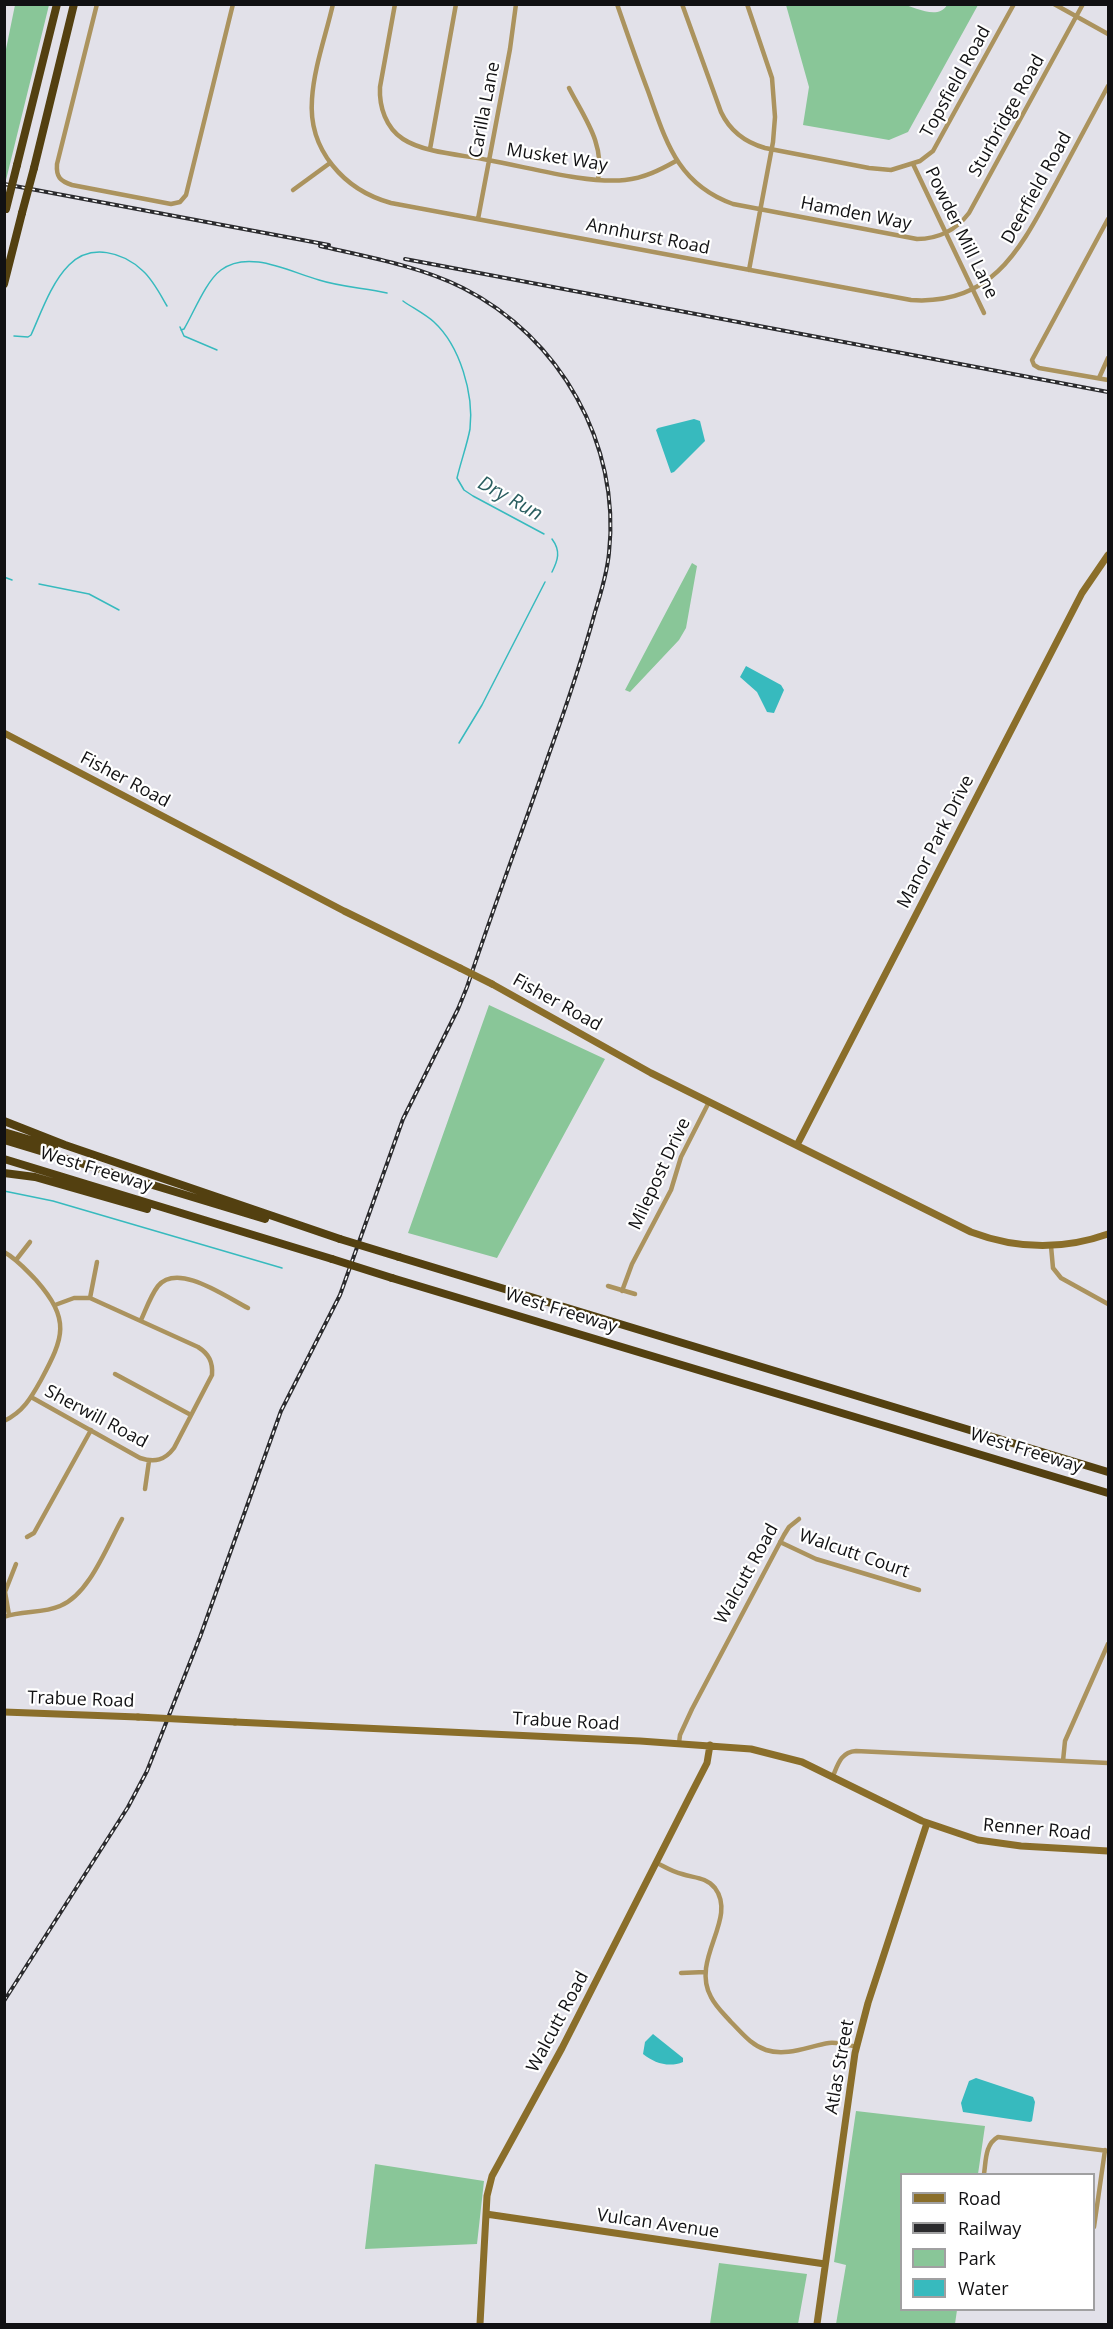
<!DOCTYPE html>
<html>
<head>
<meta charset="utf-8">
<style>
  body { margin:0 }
  #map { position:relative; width:1113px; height:2329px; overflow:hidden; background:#e2e1e9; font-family:"Open Sans",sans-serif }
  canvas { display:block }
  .frame { position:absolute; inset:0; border:6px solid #111113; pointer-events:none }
  .legend { position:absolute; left:900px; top:2173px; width:195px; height:138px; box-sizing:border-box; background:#fff; border:2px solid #a0a0a1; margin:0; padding:8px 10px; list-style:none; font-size:18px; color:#111113 }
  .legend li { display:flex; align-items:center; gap:12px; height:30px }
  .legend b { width:30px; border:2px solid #a0a0a1 }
</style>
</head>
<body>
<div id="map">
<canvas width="1113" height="2329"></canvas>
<div class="frame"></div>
<ul class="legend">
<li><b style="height:8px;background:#8a6e2a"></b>Road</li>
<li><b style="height:8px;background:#2b2b2e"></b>Railway</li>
<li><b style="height:16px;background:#89c698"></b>Park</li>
<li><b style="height:16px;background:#37babe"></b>Water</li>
</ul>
</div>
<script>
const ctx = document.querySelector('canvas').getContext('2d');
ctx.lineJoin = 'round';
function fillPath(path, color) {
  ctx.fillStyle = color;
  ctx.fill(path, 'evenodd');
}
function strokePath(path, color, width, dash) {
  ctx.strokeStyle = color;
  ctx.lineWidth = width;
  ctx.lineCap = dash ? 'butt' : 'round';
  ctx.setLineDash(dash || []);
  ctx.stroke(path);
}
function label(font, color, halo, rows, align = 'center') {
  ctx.font = font + ' "Open Sans",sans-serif';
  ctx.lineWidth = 4.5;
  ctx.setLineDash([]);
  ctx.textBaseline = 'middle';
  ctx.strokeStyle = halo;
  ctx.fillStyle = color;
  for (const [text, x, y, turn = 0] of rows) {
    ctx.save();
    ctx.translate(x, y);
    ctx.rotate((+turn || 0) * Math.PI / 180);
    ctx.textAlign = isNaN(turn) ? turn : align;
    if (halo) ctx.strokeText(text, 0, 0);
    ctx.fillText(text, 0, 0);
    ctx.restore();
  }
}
const green = new Path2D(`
  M15 5H49L6 180 5 54Z
  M786 5C823 4 863 1 900 4 915 6 937 21 947 5H978L908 132 889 140 803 125 809 87Z
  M692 563 697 566 686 628 679 640 630 692 625 690Z
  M489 1005 605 1059 497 1258 408 1233Z
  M856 2111 985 2126 978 2174H902V2310H957L955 2324H836L846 2265 834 2262Z
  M375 2164 484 2181 477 2244 365 2249Z
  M719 2263 807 2274 798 2324H710Z`);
const water = new Path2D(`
  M694 419 700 421 705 441 674 472 671 473 656 430 658 428Z
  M746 666 781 685 784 690 774 713 767 712 757 692 740 677Z
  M653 2034 683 2058V2062C669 2068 654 2063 643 2054L645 2042Z
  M976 2078 1033 2097 1035 2102 1032 2121 1030 2122 963 2112 961 2103 969 2081Z`);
const stream = new Path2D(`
  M403 301C413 308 425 314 434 322 460 346 474 394 470 429 467 445 461 461 457 478L464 490 473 496 544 534
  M180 327 184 336 217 350
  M181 330 184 329C194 312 206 281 221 270 249 249 290 272 319 280 341 287 365 288 387 293
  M14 336 28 337 31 335C41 313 51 283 69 265 91 243 123 252 143 271 153 280 160 294 167 306
  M552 539C561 551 558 560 552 572
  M4 577 12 580
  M39 584 89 594 119 610
  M459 743 482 705 545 582
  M4 1191 53 1201 282 1268`);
const street = new Path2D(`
  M97 4 57 164C56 177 60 181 72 185L171 204 180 202 186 195 233 4
  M333 4C326 35 314 67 312 99 308 150 344 190 391 203L911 300C995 306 1022 245 1056 183 1073 151 1091 118 1108 86
  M395 4 380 87C379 107 386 128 403 139 424 153 464 155 488 160 528 167 587 184 625 180 644 178 660 170 676 161
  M617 4C627 33 637 62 648 91 666 141 677 184 733 204L917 239C939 239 956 230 969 213L1083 4
  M682 4 721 112C730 131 744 142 765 148L869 168 891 170 920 161 933 151 1014 4
  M747 4 772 78 775 117 773 142 749 270
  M1054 4 1108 34
  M569 88C585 119 605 144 598 180
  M430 149 456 4
  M913 164 984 313
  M293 190 330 163
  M478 219 510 49 516 4
  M1108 219 1032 360 1034 365 1039 368 1108 380
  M1099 378 1108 358
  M1051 1246 1053 1268 1061 1278 1108 1304
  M4 1252C17 1259 26 1270 36 1280 71 1320 64 1337 41 1380 31 1398 23 1412 4 1421
  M16 1260 30 1242
  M608 1286 635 1294
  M622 1291 632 1264 671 1190 681 1157 709 1102
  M90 1298 97 1262
  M141 1320C146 1309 151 1295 158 1286 178 1262 226 1297 248 1308
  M115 1374 191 1415
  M31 1397 140 1458C155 1463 165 1460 174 1448L212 1375C213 1362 209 1354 198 1347L90 1298H74L55 1305
  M145 1489 149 1461
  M27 1537 34 1533 91 1430
  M780 1542 816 1559 919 1590
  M9 1615 5 1592 16 1564
  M4 1617C22 1610 42 1614 60 1606 89 1595 107 1546 122 1519
  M679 1743 680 1735 692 1709 784 1535 789 1527 799 1519
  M1063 1761 1065 1741 1108 1644
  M833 1776C838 1764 841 1752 856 1751L1108 1763
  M657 1863C665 1867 673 1872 682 1874 694 1878 706 1877 715 1888 738 1919 690 1959 711 1997 716 2007 724 2014 731 2022 742 2033 751 2045 766 2050 787 2057 809 2046 829 2043 838 2042 848 2045 857 2047
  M681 1973 705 1972
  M984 2174C986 2161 985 2144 998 2137L1108 2151
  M1094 2227 1105 2150`);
const secondary = new Path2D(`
  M4 733 344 911 460 968
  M492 984 651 1073 971 1232C1016 1249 1063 1250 1108 1234
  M797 1145 1082 593 1108 555
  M4 1712 138 1717
  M235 1722 640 1741 751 1749 802 1762 922 1821 978 1840 1021 1846 1108 1851
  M486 2214 825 2264
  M480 2324 487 2196 492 2176 562 2048 690 1796 707 1763 710 1745
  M817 2324 855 2053 868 2003 927 1823`);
const highway = new Path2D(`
  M17 165 57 4
  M34 168 74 4
  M4 284 22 213
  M4 1121 65 1145 340 1239
  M4 1132 54 1147
  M4 1140 265 1219
  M4 1159 332 1259
  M4 1173 35 1177 147 1209
  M399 1257 1108 1472
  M392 1278 1108 1493`);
const rail = new Path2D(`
  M4 184 329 245
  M405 259 1108 392
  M4 2001 128 1807 147 1771 200 1637 281 1411 340 1295 403 1119 458 1009 467 987C493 909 522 832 549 754 566 707 582 660 595 612 601 593 607 573 609 553 621 444 560 337 463 288 419 266 368 257 320 246`);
const secondaryBridge = new Path2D(`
  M460 968 492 984
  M138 1717 235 1722`);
const highwayBridge = new Path2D(`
  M6 209 17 165
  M22 213 34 168
  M340 1239 399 1257
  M332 1259 392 1278`);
const streetNames = [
  ["Topsfield Road",956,82,-61],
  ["Carilla Lane",485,110,-79],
  ["Sturbridge Road",1007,116,-61],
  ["Musket Way",557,158,9],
  ["Deerfield Road",1037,188,-61],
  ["Hamden Way",856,214,11],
  ["Powder Mill Lane",961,233,64],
  ["Annhurst Road",648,237,11],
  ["Fisher Road",125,780,28],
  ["Manor Park Drive",936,842,-63],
  ["Fisher Road",557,1003,29],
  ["West Freeway",96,1170,17],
  ["Milepost Drive",660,1174,-65],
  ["West Freeway",561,1311,17],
  ["Sherwill Road",96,1417,28],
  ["West Freeway",1026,1451,17],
  ["Walcutt Court",854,1554,19],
  ["Walcutt Road",747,1574,-61],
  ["Trabue Road",81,1700,2],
  ["Trabue Road",566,1722,3],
  ["Renner Road",1037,1830,5],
  ["Walcutt Road",558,2022,-62],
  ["Atlas Street",840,2067,-80],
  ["Vulcan Avenue",658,2224,8]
];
const waterNames = [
  ["Dry Run",510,499,29]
];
fillPath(green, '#89c698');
fillPath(water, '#37babe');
strokePath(stream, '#37babe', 1.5);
strokePath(street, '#ab935e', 4.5);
strokePath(secondary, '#8a6e2a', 7);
strokePath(highway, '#534010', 8);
strokePath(rail, '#2b2b2e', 4);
strokePath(rail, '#fff', 1.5, [4.5]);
strokePath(secondaryBridge, '#8a6e2a', 7);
strokePath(highwayBridge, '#534010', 8);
label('18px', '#111113', '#fff', streetNames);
label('italic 20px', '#2a5e60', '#fff', waterNames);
</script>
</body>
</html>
